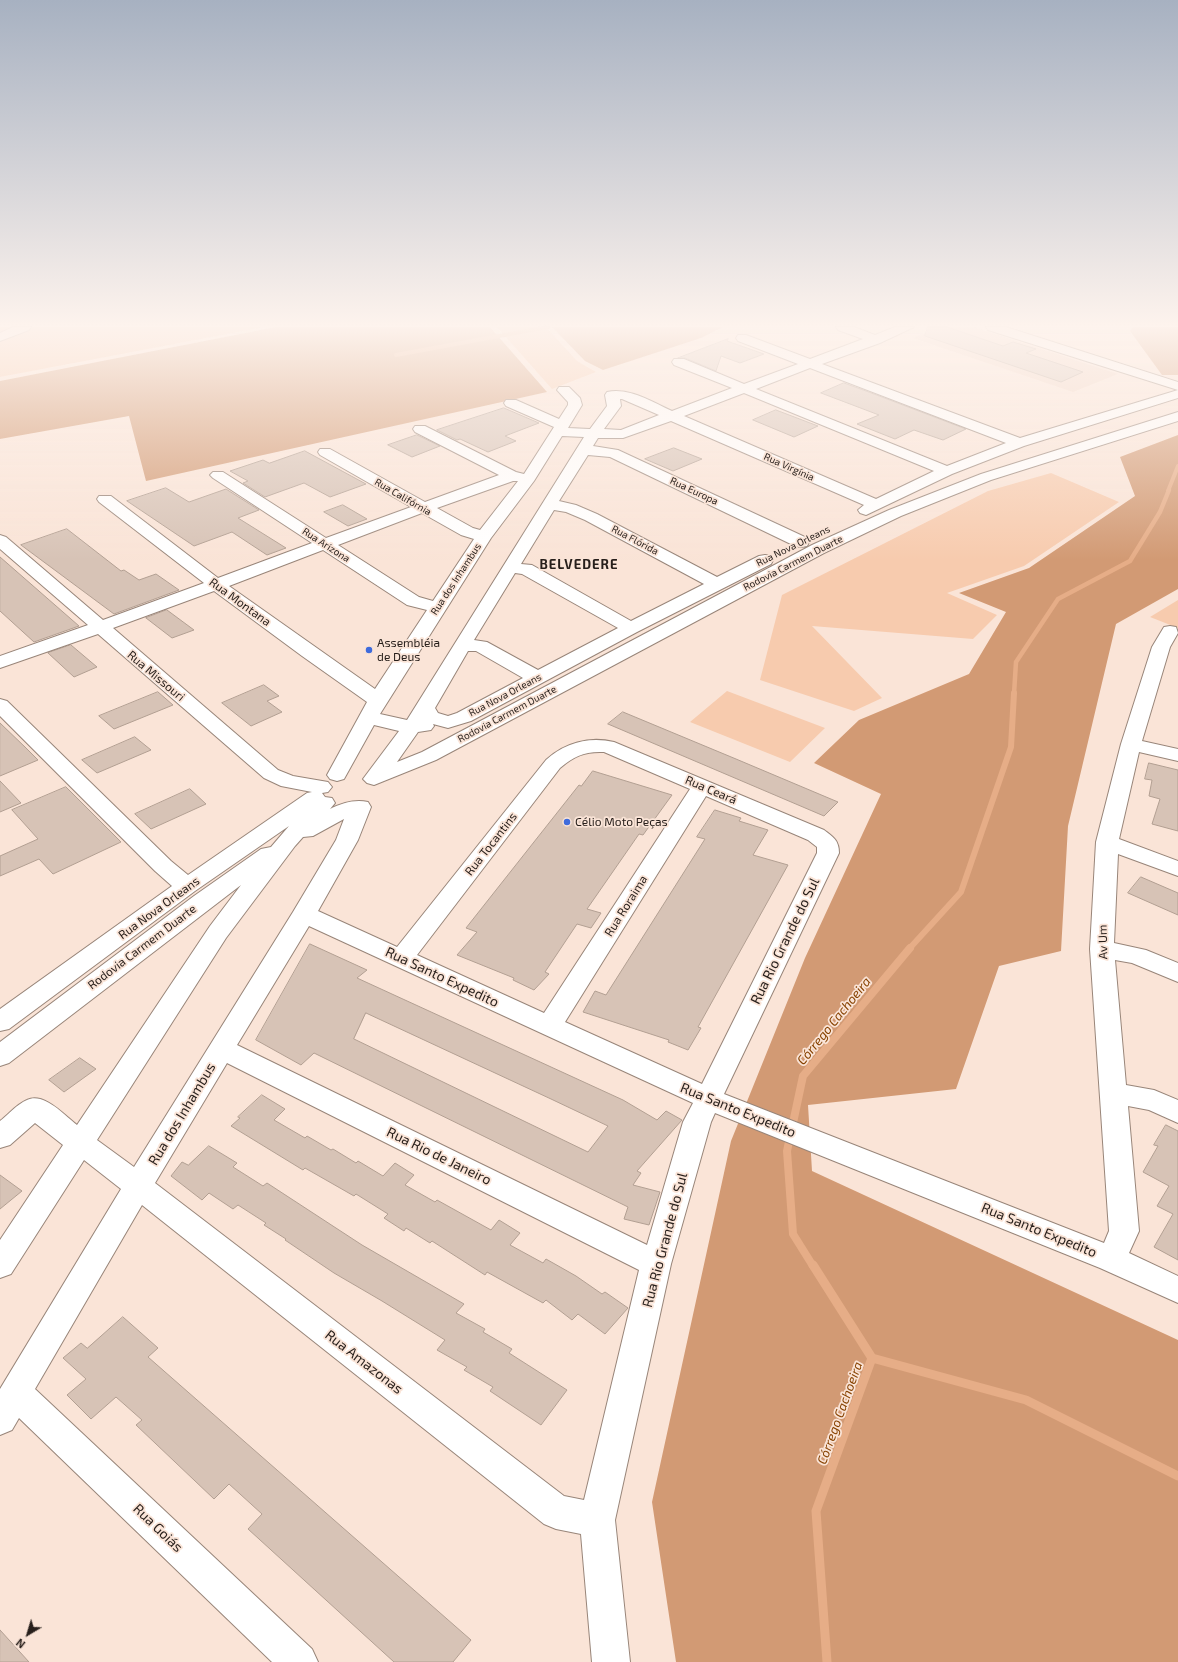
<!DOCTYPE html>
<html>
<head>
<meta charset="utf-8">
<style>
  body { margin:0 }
  #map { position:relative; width:1178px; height:1662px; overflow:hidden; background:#fae4d7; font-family:"Exo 2",sans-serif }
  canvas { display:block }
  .north { position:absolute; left:8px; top:1614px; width:40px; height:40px; -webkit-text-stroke:3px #fae4d7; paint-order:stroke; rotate:218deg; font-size:11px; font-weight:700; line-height:16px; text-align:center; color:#271f1b }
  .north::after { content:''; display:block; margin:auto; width:14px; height:18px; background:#271f1b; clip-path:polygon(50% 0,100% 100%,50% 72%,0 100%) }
</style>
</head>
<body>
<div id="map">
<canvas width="1178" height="1662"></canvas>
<div class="north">N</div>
</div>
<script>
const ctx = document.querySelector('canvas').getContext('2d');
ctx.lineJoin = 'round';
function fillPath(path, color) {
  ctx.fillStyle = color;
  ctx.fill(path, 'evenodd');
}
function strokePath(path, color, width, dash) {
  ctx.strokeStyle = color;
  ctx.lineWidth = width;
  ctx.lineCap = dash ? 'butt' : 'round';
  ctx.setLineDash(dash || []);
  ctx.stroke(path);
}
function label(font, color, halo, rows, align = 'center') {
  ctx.font = font + ' "Exo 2",sans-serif';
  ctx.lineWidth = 3.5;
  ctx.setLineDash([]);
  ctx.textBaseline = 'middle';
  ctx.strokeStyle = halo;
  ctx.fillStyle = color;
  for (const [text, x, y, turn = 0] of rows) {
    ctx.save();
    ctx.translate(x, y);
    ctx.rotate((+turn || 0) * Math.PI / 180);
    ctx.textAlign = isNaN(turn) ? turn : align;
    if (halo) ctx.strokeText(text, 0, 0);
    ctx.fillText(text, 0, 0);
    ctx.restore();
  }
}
const built = new Path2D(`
  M941 327H974L1118 374 1073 392 913 338Z`);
const green = new Path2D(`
  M0 327H264L0 377Z
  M497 327H546L577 361 596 372 552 389Z
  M1051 473 1119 502 1024 566 947 593 997 615 973 639 812 626 882 698 854 711 760 680 782 595 988 491Z
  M1178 600V628L1150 617Z
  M727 691 825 728 790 762 690 722Z`);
const forest = new Path2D(`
  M276 327H490L547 392 146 481 129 416 0 439V381Z
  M552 327H723L701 338 603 370 585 361Z
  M1133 327H1178V375H1162L1130 331Z
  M1178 435V589L1116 624 1068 826 1061 951 999 966 956 1089 808 1105 812 1171 1178 1340V1662H676L652 1502 731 1141 805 958 881 794 814 763 859 720 969 674 1006 612 959 593 1029 568 1135 496 1120 457Z`);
const streamFar4 = new Path2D(`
  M396 355 548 327
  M1168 491 1178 466`);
const streamFar3 = new Path2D(`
  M1014 694 1016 662 1058 599 1130 561 1160 512 1169 490`);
const streamFar2 = new Path2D(`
  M909 949 961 892 1011 747 1014 693`);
const streamFar1 = new Path2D(`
  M813 1266 793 1234 787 1151 803 1076 910 948`);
const stream = new Path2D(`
  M813 1265 872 1358
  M872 1358 1026 1400 1178 1476
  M827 1662 816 1511 872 1358`);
const building = new Path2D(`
  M928 327H947L1003 346 1013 342 1036 349 1026 353 1083 372 1061 382 925 336Z
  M728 339 727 341 764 354 740 363 721 356 716 371 685 358H678Z
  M844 383 866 391 966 429 943 440 914 430 895 439 857 424 879 415 821 393Z
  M504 408 539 423 505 436 516 441 488 452 460 439 457 440 437 430Z
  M776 410 818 426 794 437 753 420Z
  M417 435 440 446 412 457 388 445Z
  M674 448 702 459 673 471 645 459Z
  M305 451 366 484 330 497 304 483 265 497 243 483 248 481 230 471 263 460 269 463Z
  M166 488 189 502 226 489 259 510 238 518 286 548 267 555 232 532 194 546 127 501Z
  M343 505 367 519 348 526 324 512Z
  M67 529 121 571 124 570 139 580 156 574 179 590 114 614 21 545Z
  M0 557 79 626 34 642 0 611Z
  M167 610 194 630 172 638 146 618Z
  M71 645 97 667 74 677 48 653Z
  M264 685 279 696 267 701 282 712 251 726 222 703Z
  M158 692 173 705 114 729 99 716Z
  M623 712 736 759 838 802 824 816 608 724Z
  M0 723 25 747 38 760 0 776Z
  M135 737 151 750 97 773 82 760Z
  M1149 763 1178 770V831L1152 824 1160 799 1149 796 1152 780 1145 779Z
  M593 771 672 795 643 835 639 834 587 909 601 913 591 928 577 924 545 972 549 974 534 990 513 980 514 978 457 955 477 932 466 928 579 785 581 786Z
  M0 781 21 803 0 812Z
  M66 787 121 842 53 874 39 859 0 876V856L38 839 12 810Z
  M190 789 206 804 151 829 135 814Z
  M715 810 741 818 739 821 768 830 753 855 788 865 698 1027 701 1028 688 1050 668 1042 669 1040 583 1012 595 991 606 995 705 839 697 837Z
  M1141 877 1178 893V915L1128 893Z
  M310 944 367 970 357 978 623 1100 657 1120 666 1111 682 1120 637 1171 641 1173 633 1185 660 1192 649 1225 624 1219 628 1207 314 1053 301 1065 256 1040ZM366 1013 551 1099 608 1126 588 1152 354 1039Z
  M80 1058 96 1069 64 1092 49 1080Z
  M262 1095 285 1109 274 1120 305 1138 307 1136 331 1150 333 1149 356 1163 358 1161 383 1176 395 1163 414 1175 405 1185 435 1202 437 1200 491 1230 499 1220 520 1233 510 1245 543 1263 546 1259 576 1276 602 1294 605 1292 628 1308 605 1334 578 1314 572 1320 546 1300 543 1303 487 1272 485 1275 432 1241 430 1243 406 1228 404 1231 384 1218 388 1214 356 1194 354 1196 305 1168 303 1170 231 1126 240 1118 238 1117Z
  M1166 1125 1178 1131V1260L1154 1247 1173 1214 1157 1206 1169 1186 1143 1172 1158 1146 1154 1145Z
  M209 1146 237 1163 233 1167 263 1186 267 1183 362 1245 464 1304 456 1313 485 1329 483 1332 512 1349 509 1353 567 1390 541 1425 490 1391 493 1387 464 1370 467 1367 437 1350 445 1340 382 1301 334 1273 285 1240 286 1239 264 1225 266 1223 238 1205 233 1209 209 1193 202 1200 171 1176 182 1162 188 1165Z
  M0 1175 22 1191 0 1209Z
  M123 1317 158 1348 148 1357 471 1640 453 1662H394L248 1529 262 1514 229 1484 214 1499 136 1425 142 1420 116 1397 91 1419 67 1395 86 1379 63 1358 81 1343 87 1348Z
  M0 1630 29 1662H0Z`);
const minor = new Path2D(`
  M13 327H31L29 330 0 341V333Z
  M836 327H854L875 335 895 327H914L880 343 822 364 1020 438 1178 390 988 330 986 327H1006L1178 382V398L1024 446 952 474 866 515 860 513 858 510 864 505 671 421 623 438H598L593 446 618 450 807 538 809 542 807 546 801 547 795 546 610 457 588 455 559 501 576 505 597 514 717 577 759 556 765 555 771 556 773 560 771 564 637 632 471 721 448 728 433 724 434 726 431 730 418 732 397 762 422 752 812 545 889 510 981 474 1178 412V421L991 480 901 516 824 553 436 760 374 785 367 783 363 779 399 731 374 725 344 779 337 781 330 779 327 775 367 702 302 656 214 591 113 628 278 770 293 776 328 782 332 787 328 792 322 793 325 797 332 798 335 803 330 809C342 803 355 799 368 802L371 807 358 840 318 911 397 947 546 760C564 743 589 736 614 742L824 830C833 837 839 840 839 853L724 1094 1104 1243 1109 1231 1090 949 1096 842 1121 744 1152 647 1164 627 1170 626 1176 627 1178 633 1170 647 1142 741 1178 749V761L1139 752 1119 839 1178 861V876L1118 854 1114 943 1146 950 1178 963V982L1132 963 1115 960 1126 1085 1154 1090 1178 1100V1123L1149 1110 1128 1106 1139 1231 1129 1253 1178 1276V1303L1100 1268 715 1113 711 1122 671 1264 615 1520 630 1662H592L581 1534 556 1529 544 1524 142 1205 35 1389 312 1649 318 1662H272L19 1418 12 1430 0 1435V1389L121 1189 84 1160 11 1274 0 1278V1240L63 1145 35 1123 10 1145 0 1148V1121C8 1115 17 1104 27 1100 44 1092 64 1115 77 1125L210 926 241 885 9 1063 0 1066V1042L194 896 261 849 271 847 289 826 195 891 9 1029 0 1031V1009L172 886 155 871 0 716V699L7 701 171 861 188 875 307 793 312 792 281 786 264 778 98 634 0 668V656L88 625 0 549V535L6 537 103 620 204 583 99 502 97 499 99 496H111L218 578 312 543 213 478 210 475 213 472H223L326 538 411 507 320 455 318 452 320 449H330L425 502 499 475 415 432 413 429 415 426H425L516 472 524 474 554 427 506 406 504 403 506 400H516L559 419 568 405V402L557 390 559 387H569L580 398 582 405 568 428 590 429 607 406 605 395 607 392C629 387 652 402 672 411L732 388 674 365 672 362 674 359H684L744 384 798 364 738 341 736 338 738 335H746L810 359 863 339 838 330ZM810 368 1006 443 947 466 756 389ZM744 393 934 471 876 499 684 416ZM620 399H622L659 415 621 430 604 429 621 406ZM562 436 584 437 407 720 380 714 491 538 534 481ZM513 481H518L480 530 473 528 437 508ZM554 510 566 512 585 520 704 584 631 621 532 565 521 564ZM422 513 461 535 474 539 433 601 419 597 338 545ZM323 550 407 605 427 610 375 689 229 586ZM515 573 522 574 618 628 538 670 487 642 474 640ZM468 651H476L523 678 457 713 448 716 438 713 435 708ZM604 752 690 789 544 1013 417 955 560 768C574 756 585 751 604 752ZM706 796 808 840 817 847V853L702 1084 565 1022ZM344 819 336 840 293 912 134 1167 97 1140 226 938 295 846 303 837 313 836ZM309 926 693 1103 683 1122 647 1245 237 1045ZM227 1063 639 1270 584 1500 564 1496 155 1183Z`);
const markers = [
  [369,650,4,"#3e6bdc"],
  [567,822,4,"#3e6bdc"]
];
const farStreetnames = [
  ["Rua Virgínia",789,467,24],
  ["Rua Europa",694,491,25],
  ["Rua Califórnia",403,497,30],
  ["Rua Flórida",635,540,28],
  ["Rua Arizona",326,545,33],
  ["Rua Nova Orleans",793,546,-26],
  ["Rodovia Carmem Duarte",793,563,-27],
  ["Rua dos Inhambus",456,579,-57],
  ["Rua Nova Orleans",505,695,-28],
  ["Rodovia Carmem Duarte",507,714,-28]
];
const streetNames = [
  ["Rua Montana",240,602,36],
  ["Rua Missouri",156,676,40],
  ["Rua Ceará",711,790,23],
  ["Rua Tocantins",491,844,-52],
  ["Rua Roraima",626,906,-58],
  ["Rua Nova Orleans",159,908,-36],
  ["Av Um",1103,942,-91],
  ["Rodovia Carmem Duarte",142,947,-37]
];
const poiNames = [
  ["Assembléia",377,643],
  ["de Deus",377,657],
  ["Célio Moto Peças",575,822]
];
const farDistrictnames = [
  ["BELVEDERE",579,565]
];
const waterNames = [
  ["Córrego Cachoeira",834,1021,-51],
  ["Córrego Cachoeira",840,1413,-70]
];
const nearStreetnames = [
  ["Rua Rio Grande do Sul",785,941,-64],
  ["Rua Santo Expedito",442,977,25],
  ["Rua Santo Expedito",738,1110,22],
  ["Rua dos Inhambus",182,1114,-59],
  ["Rua Rio de Janeiro",439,1156,26],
  ["Rua Santo Expedito",1039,1230,22],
  ["Rua Rio Grande do Sul",665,1240,-75],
  ["Rua Amazonas",364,1362,38],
  ["Rua Goiás",158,1528,44]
];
fillPath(built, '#f1d5c5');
fillPath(green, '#f7cbae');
fillPath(forest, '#d29a74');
strokePath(streamFar4, '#e6ad87', 4);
strokePath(streamFar3, '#e6ad87', 4.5);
strokePath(streamFar2, '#e6ad87', 6);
strokePath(streamFar1, '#e6ad87', 8);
strokePath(stream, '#e6ad87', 9);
fillPath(building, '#d7c3b6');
strokePath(building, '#b29f92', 1);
strokePath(minor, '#988579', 2);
fillPath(minor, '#fff');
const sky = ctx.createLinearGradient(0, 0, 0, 560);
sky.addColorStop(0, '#a7b1c1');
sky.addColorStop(0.58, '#fdf3ed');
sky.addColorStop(1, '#fdf3ed00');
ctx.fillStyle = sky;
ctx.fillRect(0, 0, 1178, 560);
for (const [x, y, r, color] of markers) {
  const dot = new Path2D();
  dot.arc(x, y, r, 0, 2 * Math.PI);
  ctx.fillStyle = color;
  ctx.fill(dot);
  strokePath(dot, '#fae4d7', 1.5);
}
label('10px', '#271f1b', '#fae4d7', farStreetnames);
label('12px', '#271f1b', '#fae4d7', streetNames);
label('12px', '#271f1b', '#fae4d7', poiNames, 'left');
ctx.letterSpacing = '1px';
label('bold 13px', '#271f1b', '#fae4d7', farDistrictnames);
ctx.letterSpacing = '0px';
label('italic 13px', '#874200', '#fae4d7', waterNames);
label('14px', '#271f1b', '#fae4d7', nearStreetnames);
</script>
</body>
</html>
